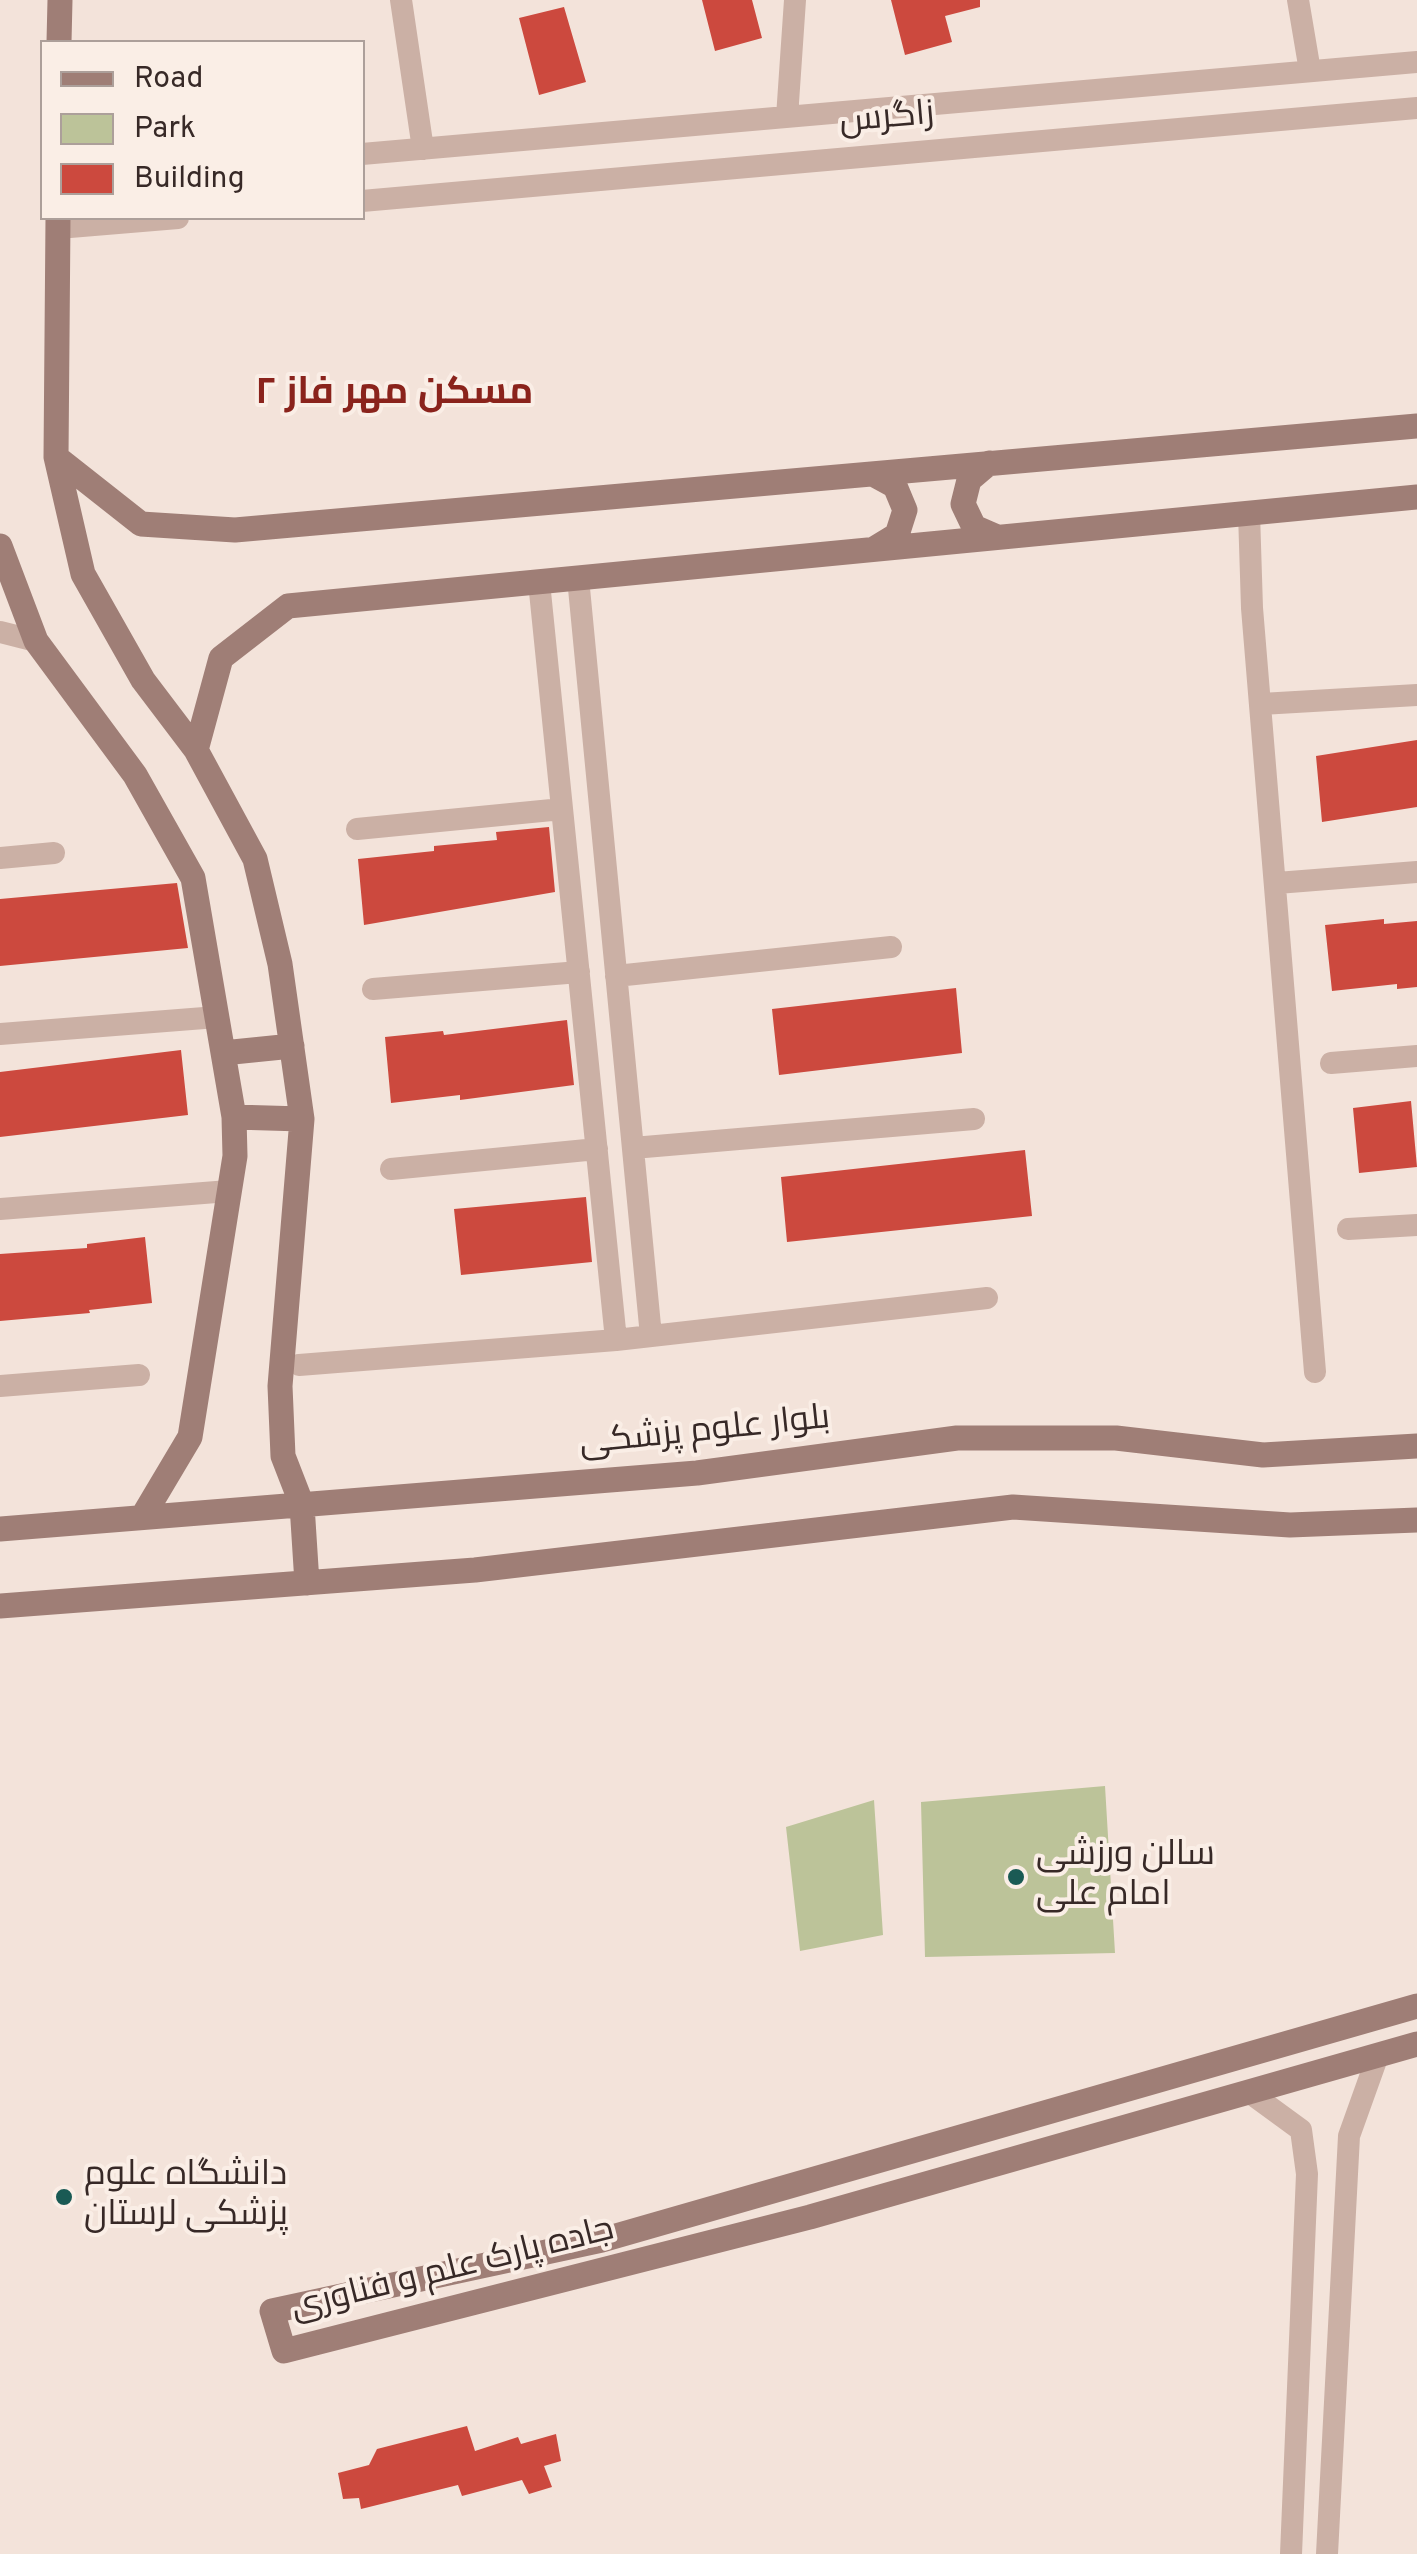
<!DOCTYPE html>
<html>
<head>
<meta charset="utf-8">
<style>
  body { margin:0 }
  #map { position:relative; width:1417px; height:2554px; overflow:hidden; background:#f3e3da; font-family:Overpass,sans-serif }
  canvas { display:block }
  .legend { position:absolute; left:40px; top:40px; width:325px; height:180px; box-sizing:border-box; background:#faeee6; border:2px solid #ac9f9a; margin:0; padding:12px 18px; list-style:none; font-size:30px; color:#372927 }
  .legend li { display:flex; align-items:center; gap:20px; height:50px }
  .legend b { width:50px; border:2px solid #ac9f9a }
</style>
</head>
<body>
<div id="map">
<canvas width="1417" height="2554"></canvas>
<ul class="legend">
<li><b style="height:12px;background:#9f7e76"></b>Road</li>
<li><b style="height:28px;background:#bcc399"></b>Park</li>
<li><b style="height:28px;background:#cc493e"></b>Building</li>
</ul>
</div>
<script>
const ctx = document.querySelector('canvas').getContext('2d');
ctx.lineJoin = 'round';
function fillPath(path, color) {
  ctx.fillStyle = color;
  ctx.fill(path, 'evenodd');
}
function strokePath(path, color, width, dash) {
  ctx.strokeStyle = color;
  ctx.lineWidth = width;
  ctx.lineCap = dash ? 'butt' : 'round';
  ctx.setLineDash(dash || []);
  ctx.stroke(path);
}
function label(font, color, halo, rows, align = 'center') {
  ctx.font = font + ' Overpass,Cairo,sans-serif';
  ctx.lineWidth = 8;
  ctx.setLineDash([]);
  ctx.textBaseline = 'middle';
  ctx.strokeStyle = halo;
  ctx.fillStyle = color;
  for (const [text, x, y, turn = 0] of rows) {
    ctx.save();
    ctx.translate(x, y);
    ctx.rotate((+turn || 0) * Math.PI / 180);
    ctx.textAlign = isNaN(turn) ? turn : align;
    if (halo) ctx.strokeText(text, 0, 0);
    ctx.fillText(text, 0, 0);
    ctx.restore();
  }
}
const green = new Path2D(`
  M1105 1786 1115 1953 925 1957 921 1802Z
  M874 1800 883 1935 800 1951 786 1827Z`);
const building = new Path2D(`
  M702 0H752L762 38 715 51Z
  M891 0H980V7L945 16 952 42 905 55Z
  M564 7 586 82 539 95 519 18Z
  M1417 740V807L1322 822 1316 756Z
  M549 827 555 892 364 925 358 859 434 851V846L497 840 496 832Z
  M177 883 188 948 0 966V899Z
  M1384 919V924L1417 921V987L1397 989V984L1332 991 1325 925Z
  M956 988 962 1053 779 1075 772 1009Z
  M567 1020 574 1085 460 1100V1095L391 1103 385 1037 443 1031 444 1035Z
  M181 1050 188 1115 0 1137V1072Z
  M1411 1101 1417 1167 1359 1173 1353 1108Z
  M1025 1150 1032 1216 787 1242 781 1177Z
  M586 1197 592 1262 461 1275 454 1209Z
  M145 1237 152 1303 89 1310 90 1313 0 1321V1254L87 1248V1244Z
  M467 2426 475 2451 518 2437 521 2444 556 2434 561 2461 544 2466 552 2487 529 2494 522 2480 462 2496 458 2485 361 2509 359 2498 343 2499 338 2473 369 2465 377 2449Z`);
const street = new Path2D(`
  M401 0 423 149
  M1298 0 1310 71
  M787 117 795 0
  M362 154 1417 62
  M362 201 1417 108
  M58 228 178 218
  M1249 513 1252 608 1315 1372
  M578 578 651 1336
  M539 582 616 1340 987 1298
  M0 632 36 641
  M1261 704 1417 695
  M357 829 562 809
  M0 858 54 853
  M1277 883 1417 872
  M616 976 891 947
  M373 989 579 972
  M0 1034 217 1017
  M1331 1063 1417 1056
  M633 1148 974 1119
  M391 1169 597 1149
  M0 1209 229 1191
  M1348 1229 1417 1225
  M299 1365 616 1340
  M0 1386 139 1375
  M1249 2092 1301 2130 1307 2174 1291 2554
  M1327 2554 1349 2136 1378 2055`);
const secondary = new Path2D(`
  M59 42 60 0
  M58 218 56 457 83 574 143 680 196 750 255 859 280 964 302 1119 280 1386 283 1456 302 1505 307 1583
  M56 457 141 524 235 530 1417 426
  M989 463 969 480 963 504 974 527 997 537
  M873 474 895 486 905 510 897 535 874 549
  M0 546 36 641 135 775 193 878 234 1117 235 1156 190 1437 143 1516
  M196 750 221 658 288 606 1417 497
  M223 1053 292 1046
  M234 1117 302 1119
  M0 1529 697 1473 957 1438H1116L1263 1455 1417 1446
  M0 1606 475 1570 1013 1507 1290 1525 1417 1520
  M1417 2006 602 2240 272 2311 284 2351 810 2217 1417 2044`);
const markers = [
  [1016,1877,10,"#1a5a54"],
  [64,2197,10,"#1a5a54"]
];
const streetNames = [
  ["زاگرس",887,120,-5],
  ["بلوار علوم پزشکی",705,1433,-6],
  ["جاده پارک علم و فناوری",453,2271,-14]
];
const poiNames = [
  ["سالن ورزشی",1036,1857],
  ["امام علی",1036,1897],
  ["دانشگاه علوم",84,2177],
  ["پزشکی لرستان",84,2217]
];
const neighbourhoodNames = [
  ["مسکن مهر فاز ۲",394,395]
];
fillPath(green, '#bcc399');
fillPath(building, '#cc493e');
strokePath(street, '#cbb0a5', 22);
strokePath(secondary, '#9f7e76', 25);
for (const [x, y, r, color] of markers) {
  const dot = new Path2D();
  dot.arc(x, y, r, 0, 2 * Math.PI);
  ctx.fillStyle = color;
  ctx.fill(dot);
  strokePath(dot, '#faeee6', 4);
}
label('35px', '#372927', '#faeee6', streetNames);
label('35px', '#372927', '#faeee6', poiNames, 'left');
label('bold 38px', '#8a231c', '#faeee6', neighbourhoodNames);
</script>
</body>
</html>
